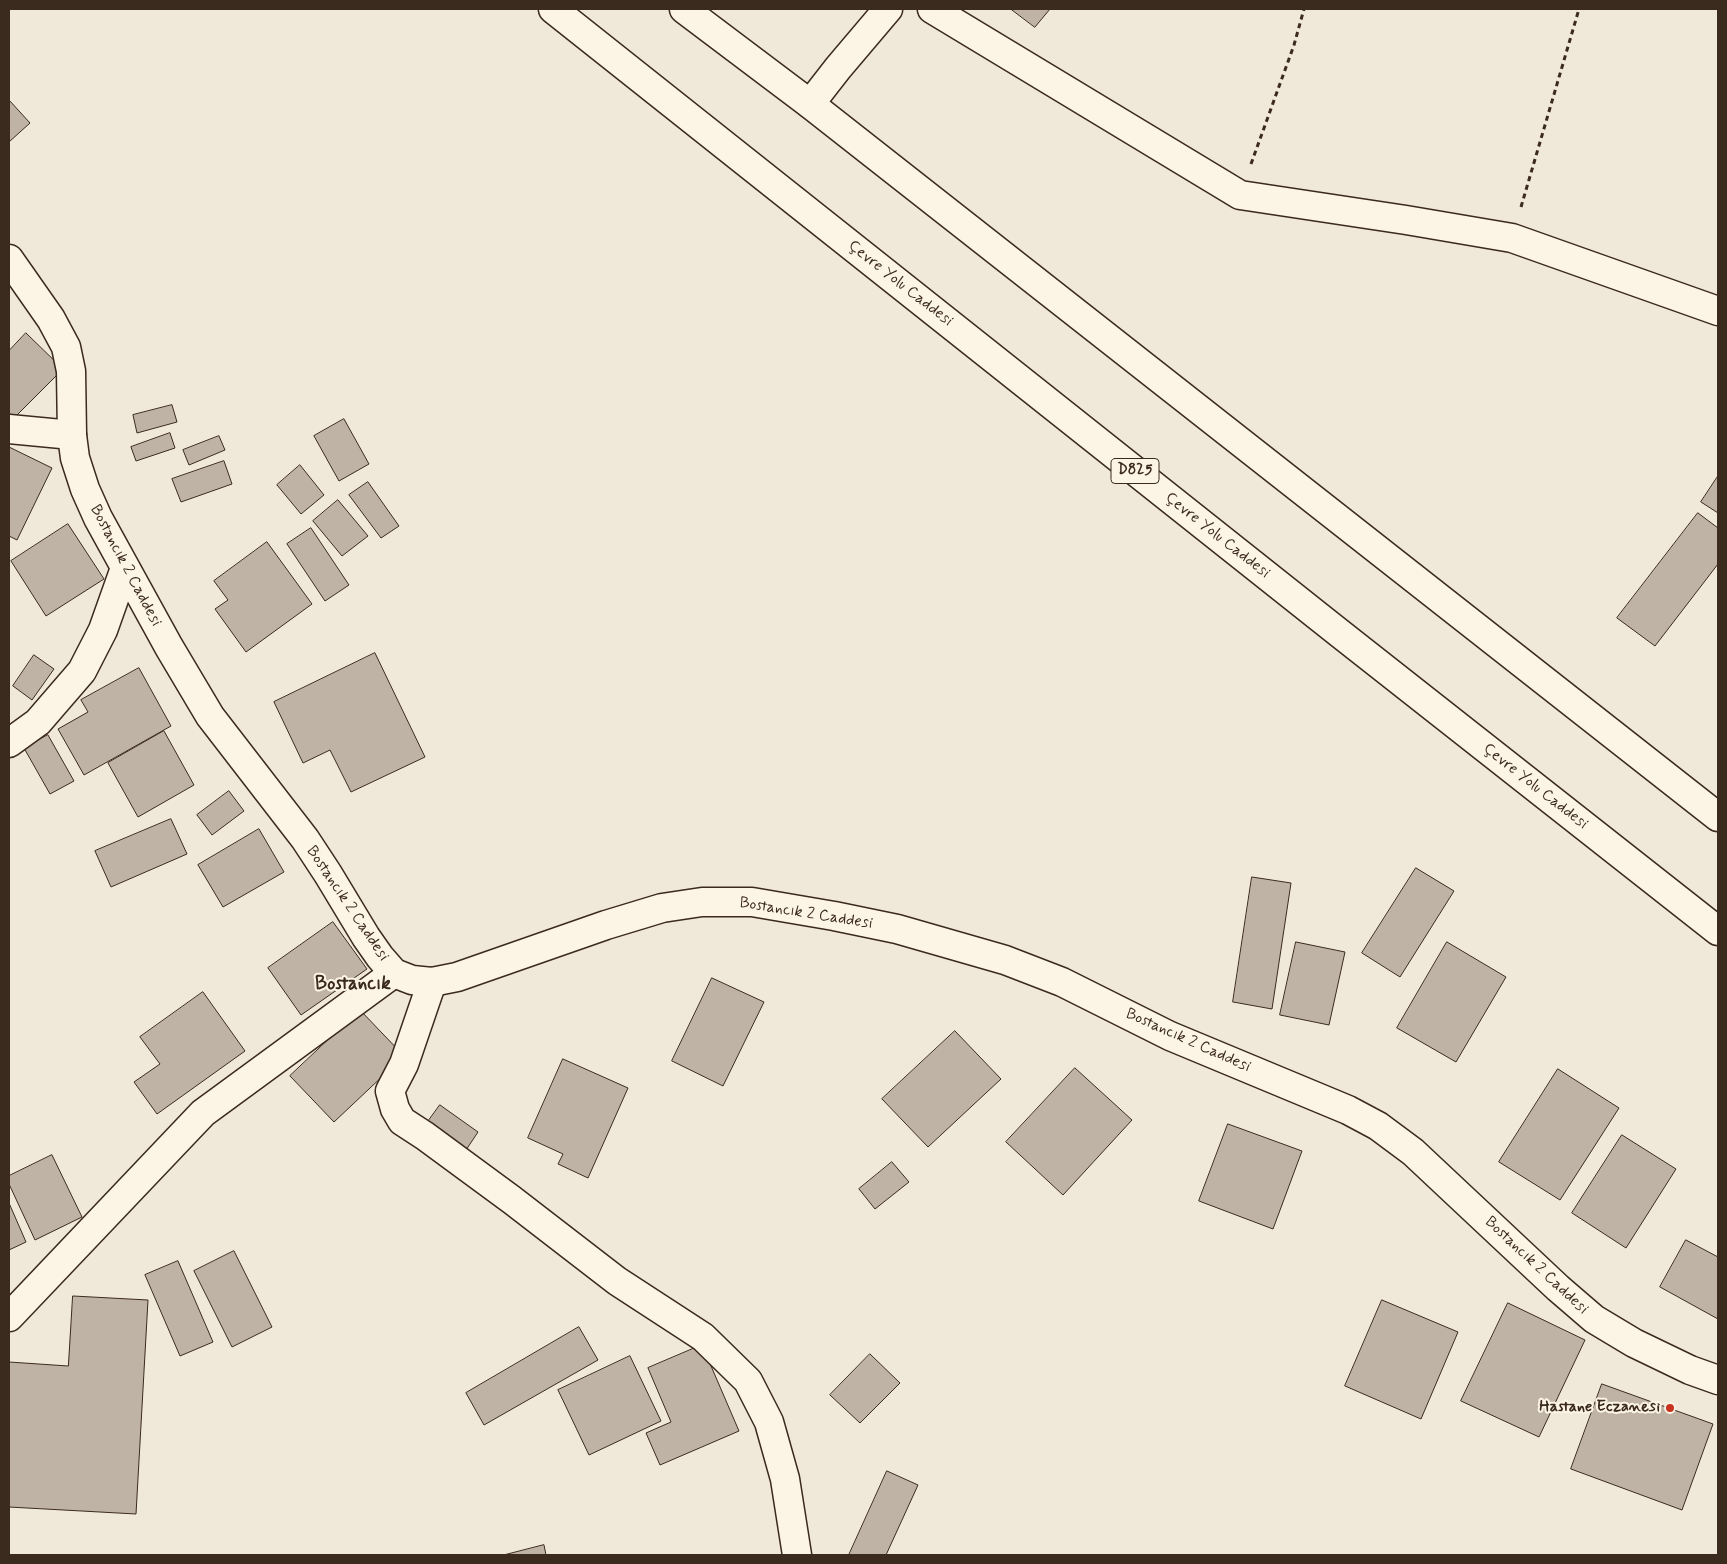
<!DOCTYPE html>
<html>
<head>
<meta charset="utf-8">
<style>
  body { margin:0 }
  #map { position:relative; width:1727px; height:1564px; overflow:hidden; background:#f0e9d9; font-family:Mynerve,sans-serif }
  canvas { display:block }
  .frame { position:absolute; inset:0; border:10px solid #3b2a1e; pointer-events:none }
</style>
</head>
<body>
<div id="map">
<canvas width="1727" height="1564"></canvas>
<div class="frame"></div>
</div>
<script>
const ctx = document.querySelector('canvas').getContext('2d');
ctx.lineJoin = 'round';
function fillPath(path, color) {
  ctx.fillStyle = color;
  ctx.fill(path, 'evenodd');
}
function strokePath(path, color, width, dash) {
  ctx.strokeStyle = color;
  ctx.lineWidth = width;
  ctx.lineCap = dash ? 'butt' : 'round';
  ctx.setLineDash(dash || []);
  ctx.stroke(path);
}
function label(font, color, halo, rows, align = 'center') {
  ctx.font = font + ' Mynerve,sans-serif';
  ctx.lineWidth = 4;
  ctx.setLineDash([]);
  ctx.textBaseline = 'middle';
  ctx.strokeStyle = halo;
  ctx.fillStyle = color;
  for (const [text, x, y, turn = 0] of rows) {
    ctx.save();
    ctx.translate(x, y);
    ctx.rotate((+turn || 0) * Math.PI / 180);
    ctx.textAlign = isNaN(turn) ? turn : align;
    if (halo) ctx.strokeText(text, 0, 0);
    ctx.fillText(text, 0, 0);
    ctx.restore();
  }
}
const building = new Path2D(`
  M1011 9H1050L1035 27Z
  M9 100 30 123 9 142Z
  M26 333 63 369 9 423V351Z
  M172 405 177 422 137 433 133 415Z
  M344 419 369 464 339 481 314 436Z
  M170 433 175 448 136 461 131 447Z
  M219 436 225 450 189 465 183 450Z
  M9 447 52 468 17 540 9 536Z
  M224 461 232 484 181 502 172 479Z
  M300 465 324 495 301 514 277 485Z
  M1718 476V513L1701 502Z
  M368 482 399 526 381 538 349 495Z
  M338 500 368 536 342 556 313 521Z
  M1698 513 1718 528V564L1655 646 1617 618Z
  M68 524 104 579 46 616 11 561Z
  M311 528 349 585 325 601 287 544Z
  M267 542 312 604 246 652 215 609 228 600 214 581Z
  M375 653 425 757 351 792 330 750 303 763 274 702Z
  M34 655 54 669 32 700 13 686Z
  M139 668 171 726 84 775 58 729 88 712 81 700Z
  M164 731 194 785 138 817 108 763Z
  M48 735 74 781 50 794 24 748Z
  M229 791 244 811 212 835 197 815Z
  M171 819 187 854 111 887 95 851Z
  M259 829 284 872 223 907 198 865Z
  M1416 868 1454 891 1400 977 1362 953Z
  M1252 877 1291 883 1272 1009 1233 1002Z
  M333 922 367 969 301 1015 268 968Z
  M1296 942 1345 952 1329 1025 1280 1015Z
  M1447 942 1506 977 1456 1062 1397 1028Z
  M712 978 764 1002 723 1086 672 1061Z
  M203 992 245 1051 157 1114 134 1082 160 1064 140 1037Z
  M360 1010 404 1056 334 1122 290 1076Z
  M955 1031 1001 1079 928 1147 882 1099Z
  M563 1059 628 1088 588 1178 558 1164 563 1154 528 1138Z
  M1075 1068 1132 1120 1063 1195 1006 1142Z
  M1558 1069 1619 1108 1560 1200 1499 1162Z
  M440 1105 478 1132 466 1150 427 1123Z
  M1228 1124 1302 1151 1273 1229 1199 1201Z
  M1622 1135 1676 1169 1626 1248 1572 1213Z
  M52 1155 82 1217 35 1240 9 1184V1176Z
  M892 1162 909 1182 875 1209 859 1189Z
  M9 1203 26 1242 9 1250Z
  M1686 1240 1718 1257V1319L1660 1287Z
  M234 1251 272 1327 232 1347 194 1271Z
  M178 1261 213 1342 180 1356 145 1275Z
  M73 1296 148 1300 136 1514 9 1507V1362L68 1366Z
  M1382 1300 1458 1332 1421 1419 1345 1386Z
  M1508 1303 1585 1340 1539 1437 1461 1401Z
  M579 1327 598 1360 484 1425 466 1393Z
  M702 1345 739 1431 660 1465 646 1433 671 1422 648 1368Z
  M870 1354 900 1383 860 1423 830 1395Z
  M630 1356 661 1421 589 1455 558 1390Z
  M1602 1384 1713 1424 1682 1510 1571 1469Z
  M887 1471 918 1485 886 1555H849Z
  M544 1545 546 1555H504Z`);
const path = new Path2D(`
  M1251 164 1294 45 1304 9
  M1521 207 1579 9`);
const minor = new Path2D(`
  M932 9 1240 195 1406 220 1512 238 1718 311
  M810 104 838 68 888 9
  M9 429 72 435
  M9 743 38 722 82 671 103 630 125 568
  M432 982 404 1064 390 1091 395 1109 402 1121 425 1136 512 1200 617 1281 703 1337 748 1381 769 1422 785 1479 797 1555
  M9 1317 203 1113 394 973`);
const tertiary = new Path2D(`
  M9 259 51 319 66 347 71 371 72 435 75 458 85 489 98 518 169 647 210 716 305 839 328 874 366 937 380 957 394 973 412 980 432 982 457 977 606 925 662 908 702 902H752L834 916 897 929 1005 960 1062 982 1170 1036 1348 1110 1378 1126 1413 1152 1558 1288 1594 1319 1634 1343 1690 1370 1718 1380`);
const trunk = new Path2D(`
  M553 9 1338 632 1718 931
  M684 9 810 104 1718 817`);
const markers = [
  [1670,1408,5,"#c8321e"]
];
const shields = [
  [1135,471,48]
];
const shieldNames = [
  ["D825",1135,471]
];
const streetNames = [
  ["Çevre Yolu Caddesi",900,284,38],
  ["Çevre Yolu Caddesi",1217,536,38],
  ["Bostancık 2 Caddesi",125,566,62],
  ["Çevre Yolu Caddesi",1535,787,38],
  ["Bostancık 2 Caddesi",347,904,56],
  ["Bostancık 2 Caddesi",806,914,9],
  ["Bostancık 2 Caddesi",1188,1041,24],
  ["Bostancık 2 Caddesi",1536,1266,43]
];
const poiNames = [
  ["Hastane Eczanesi",1660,1408]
];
const quarterNames = [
  ["Bostancık",353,985]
];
fillPath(building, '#beb3a4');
strokePath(building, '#3b2a1e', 1);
strokePath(minor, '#3b2a1e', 31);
strokePath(tertiary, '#3b2a1e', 31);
strokePath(trunk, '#3b2a1e', 31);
strokePath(path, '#3b2a1e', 3, [5, 4]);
strokePath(minor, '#fcf5e5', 28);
strokePath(tertiary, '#fcf5e5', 28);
strokePath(trunk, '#fcf5e5', 28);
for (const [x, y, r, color] of markers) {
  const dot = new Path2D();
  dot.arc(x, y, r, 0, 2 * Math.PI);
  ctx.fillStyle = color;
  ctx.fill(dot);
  strokePath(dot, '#fcf5e5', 2);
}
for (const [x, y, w] of shields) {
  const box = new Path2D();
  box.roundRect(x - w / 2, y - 12.5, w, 25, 4);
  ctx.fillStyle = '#fcf5e5';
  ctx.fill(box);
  strokePath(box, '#3b2a1e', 1);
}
label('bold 15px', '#3b2a1e', null, shieldNames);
label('16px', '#3b2a1e', '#fcf5e5', streetNames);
label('bold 16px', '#3b2a1e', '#fcf5e5', poiNames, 'right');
label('bold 19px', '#3b2a1e', '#fcf5e5', quarterNames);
</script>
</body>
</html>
